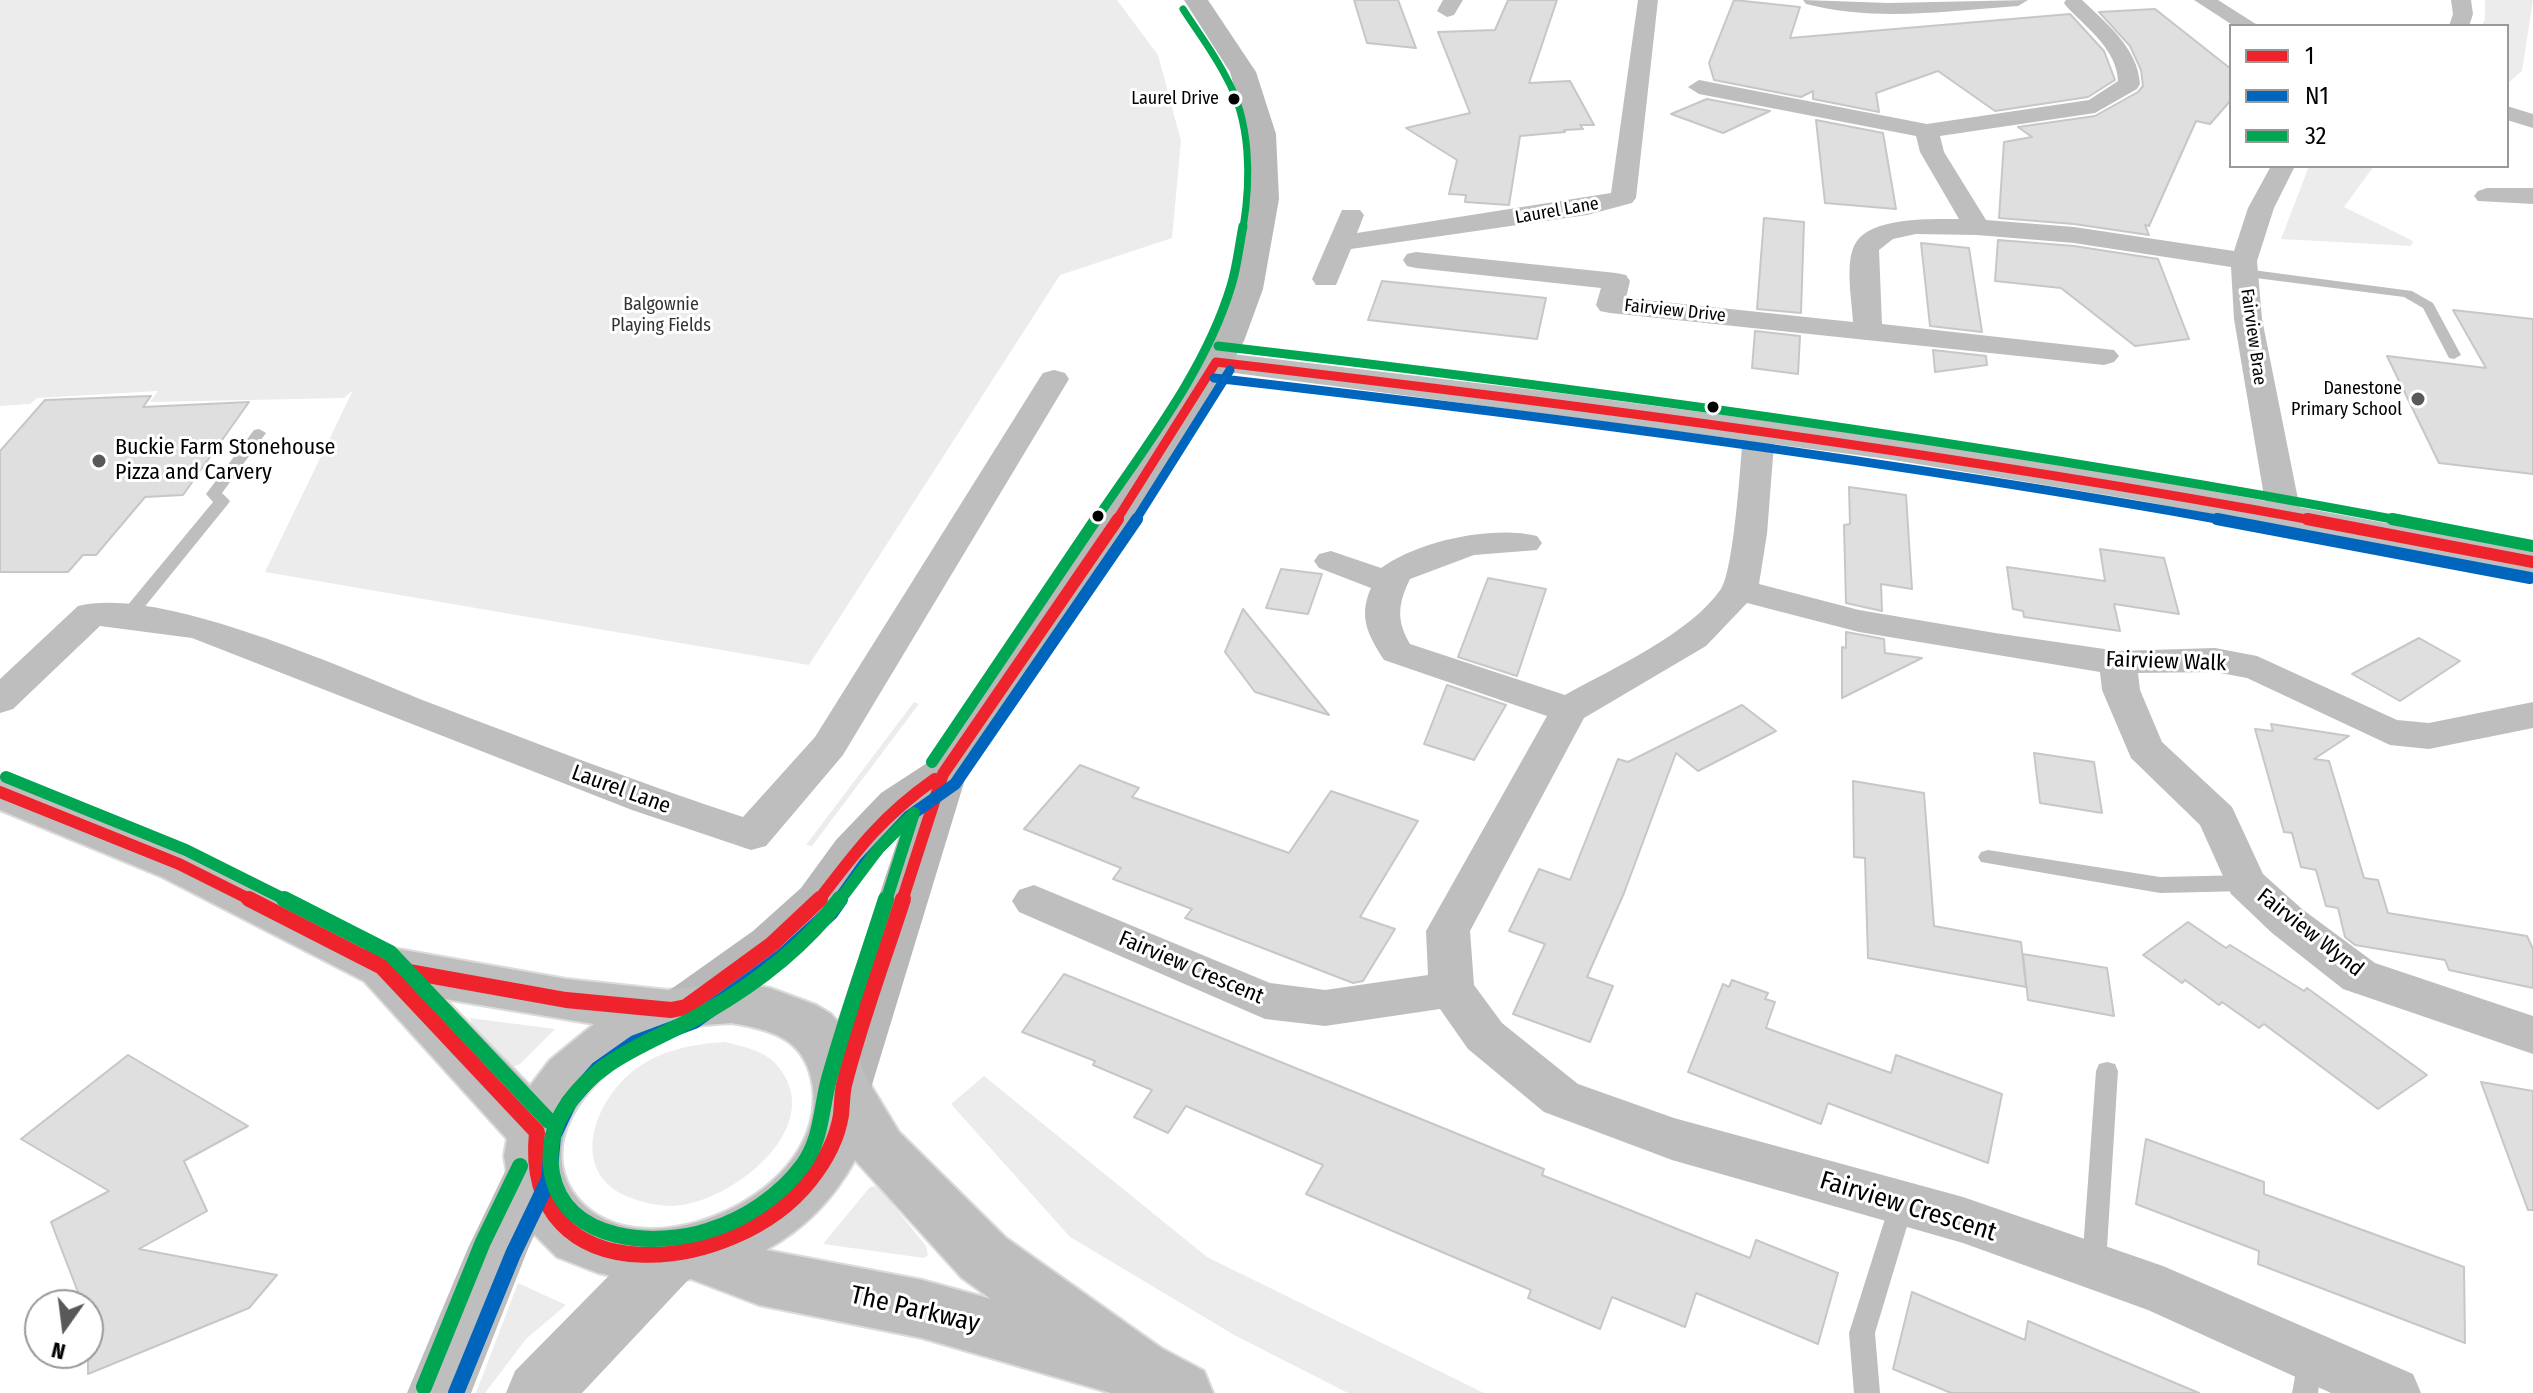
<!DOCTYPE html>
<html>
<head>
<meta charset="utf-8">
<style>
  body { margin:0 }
  #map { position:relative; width:2533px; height:1393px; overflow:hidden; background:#fff; font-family:"Fira Sans Condensed",sans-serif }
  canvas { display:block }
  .legend { position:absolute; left:2229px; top:24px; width:280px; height:144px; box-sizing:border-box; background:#fff; border:2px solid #999; margin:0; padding:10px 14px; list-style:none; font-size:24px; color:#000 }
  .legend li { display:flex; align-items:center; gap:16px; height:40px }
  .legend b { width:40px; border:2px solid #999 }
  .north { position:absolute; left:24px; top:1289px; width:80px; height:80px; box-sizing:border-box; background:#fff; border:2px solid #999; border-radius:50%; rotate:194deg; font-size:22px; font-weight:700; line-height:32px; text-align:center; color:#000 }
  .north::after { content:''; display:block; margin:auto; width:28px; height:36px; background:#595959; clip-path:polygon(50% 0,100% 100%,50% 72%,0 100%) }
</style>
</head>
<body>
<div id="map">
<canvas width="2533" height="1393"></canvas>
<ul class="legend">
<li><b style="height:10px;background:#ee232c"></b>1</li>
<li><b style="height:10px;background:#0065bd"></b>N1</li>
<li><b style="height:10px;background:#00a651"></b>32</li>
</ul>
<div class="north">N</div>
</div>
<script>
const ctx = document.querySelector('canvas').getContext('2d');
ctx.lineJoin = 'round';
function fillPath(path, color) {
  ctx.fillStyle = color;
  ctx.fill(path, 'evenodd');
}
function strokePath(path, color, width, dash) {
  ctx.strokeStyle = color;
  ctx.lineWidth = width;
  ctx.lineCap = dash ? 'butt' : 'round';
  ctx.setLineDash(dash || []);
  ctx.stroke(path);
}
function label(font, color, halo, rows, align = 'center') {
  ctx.font = font + ' "Fira Sans Condensed",sans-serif';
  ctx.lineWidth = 6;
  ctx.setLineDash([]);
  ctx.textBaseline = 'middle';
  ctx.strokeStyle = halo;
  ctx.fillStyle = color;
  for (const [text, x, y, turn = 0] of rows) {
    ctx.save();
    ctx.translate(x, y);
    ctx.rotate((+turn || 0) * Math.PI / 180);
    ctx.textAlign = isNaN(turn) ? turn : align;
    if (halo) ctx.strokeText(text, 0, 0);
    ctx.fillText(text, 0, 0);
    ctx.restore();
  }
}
const green = new Path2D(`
  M0 0H1117L1158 55 1181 141 1172 238 1060 275 809 665 265 572 353 390 344 398 150 402 158 391 37 398 30 404 0 406Z
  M2485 0H2533L2522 71 2507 84V26H2482L2485 19Z
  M2309 166H2374L2344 207 2413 241 2411 246 2281 239Z
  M914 702 919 704 812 846 806 845Z
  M470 1018 555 1029 520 1064 509 1068 472 1025Z
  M725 1042C742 1046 762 1050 775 1063 832 1124 733 1203 673 1206 657 1206 640 1202 626 1196 568 1170 595 1101 633 1071 660 1050 692 1044 725 1042Z
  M984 1076 1207 1257 1484 1393H1348L1236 1336 1070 1237 951 1104Z
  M875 1186 879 1187 926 1246 928 1255 924 1258 823 1244 870 1187Z
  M518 1283 566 1305 526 1339 485 1393H476Z`);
const building = new Path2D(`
  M1354 0H1398L1416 48 1367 43Z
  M1508 0H1557L1529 83 1570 81 1594 125H1580L1583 129 1564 130 1565 132 1520 136 1509 205 1465 202 1466 195 1449 194 1457 160 1406 128 1470 113 1438 32 1495 30Z
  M1734 0 1800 7 1790 38 2070 14 2104 51 2115 80 2088 97 1995 111 1938 71 1876 93 1879 112 1813 99V91L1801 97 1714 80 1709 63Z
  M2155 9 2231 69V100L2210 124 2196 121 2149 226 2145 225 2149 235 2074 224 1999 218 2004 142 2032 137 2018 127 2095 116 2138 92 2143 86 2141 70 2130 46 2099 12Z
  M1707 99 1770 111 1723 133 1671 114Z
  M1816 120 1883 133 1896 209 1825 203Z
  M1764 218 1804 222 1801 313 1757 309Z
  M1998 240 2074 246 2158 259 2189 339 2135 346 2061 288 1995 281Z
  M1921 243 1969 248 1982 332 1930 326Z
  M1382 281 1546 298 1537 339 1368 320Z
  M2453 310 2533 319V474L2439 463 2387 356 2486 368Z
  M1755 331 1800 336 1798 374 1752 368Z
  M1933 350 1986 356 1987 365 1935 372Z
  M151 396 143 407 249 402 183 495 145 497 96 555H83L68 572H0V451L45 400Z
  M1849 487 1906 495 1912 589 1881 584 1882 611 1846 603 1844 525 1850 524Z
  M2100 549 2164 558 2179 614 2114 604 2120 631 2024 617 2023 611 2013 609 2007 567 2105 581Z
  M1281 569 1322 574 1308 614 1266 608Z
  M1488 578 1546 589 1517 676 1458 657Z
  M1243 609 1329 715 1255 692 1225 652Z
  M1846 632 1884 639 1885 653 1922 658 1842 698V647L1846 648Z
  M2419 638 2460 661 2400 701 2352 674Z
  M1447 685 1506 705 1474 760 1424 744Z
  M1742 705 1776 731 1698 771 1676 753 1624 893 1587 977 1613 986 1590 1042 1513 1014 1545 944 1509 931 1539 869 1570 880 1618 759 1628 762Z
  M2271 724 2349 736 2314 759 2329 761 2364 878 2378 880 2388 913 2527 936 2533 949V988L2449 970 2445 960 2355 945 2345 937 2338 908 2326 906 2316 870 2301 867 2292 833 2284 832 2255 729 2273 731Z
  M2034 753 2094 762 2102 813 2040 803Z
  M1080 765 1139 788 1132 797 1289 853 1331 791 1418 821 1360 917 1395 929 1363 981 1353 983 1185 918 1192 909 1113 879 1121 868 1024 829Z
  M1853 781 1924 793 1934 926 2021 942 2026 987 1868 958 1865 858 1854 857Z
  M2188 922 2226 948 2230 945 2304 991 2307 988 2427 1075 2378 1109 2264 1024 2259 1028 2222 1002 2219 1005 2185 980 2182 983 2143 955Z
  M2023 954 2107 968 2114 1016 2028 1000Z
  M1064 974 1544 1169 1542 1175 1750 1258 1756 1240 1838 1273 1818 1344 1696 1293 1685 1327 1612 1297 1600 1329 1528 1298 1531 1290 1306 1194 1323 1165 1186 1106 1168 1133 1134 1117 1152 1090 1093 1065 1095 1061 1022 1032Z
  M1732 980 1768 993 1765 999 1775 1002 1766 1028 1891 1073 1896 1055 2002 1094 1988 1163 1828 1103 1821 1124 1688 1072 1723 984 1729 987Z
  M128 1055 248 1126 184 1161 207 1211 139 1249 277 1275 249 1308 88 1374V1305H83L51 1222 109 1191 21 1139Z
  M2481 1082 2533 1091V1210H2528Z
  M2146 1139 2264 1182V1194L2464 1267 2465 1343 2258 1264 2259 1251 2136 1204Z
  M1912 1292 2025 1340 2028 1321 2199 1393H1951L1893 1369Z`);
const service = new Path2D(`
  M2245 269 2412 291 2433 303 2461 355 2454 359 2449 358 2423 308 2404 297 2240 276V270Z
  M259 429 266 433 222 493 230 501 228 504 134 620H122L119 616 122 612 213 502 206 494 254 430Z
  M1988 850 2160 877 2246 875 2253 878 2256 883 2253 888 2246 891 2160 893 1981 862 1978 857 1981 852Z
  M2107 1062 2115 1064 2118 1071 2106 1264 2103 1272 2094 1275 2085 1272 2082 1264 2096 1071 2099 1064Z
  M1902 1192 1911 1195 1914 1203 1875 1333 1880 1393H1854L1849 1333 1890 1203 1893 1195Z
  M2309 1346 2318 1349 2322 1358 2318 1393H2292L2300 1349Z`);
const minor = new Path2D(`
  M1443 0H1463L1454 15 1447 17 1437 11Z
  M1638 0H1658L1636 198 1632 203 1587 215 1351 249 1336 285H1316L1312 279 1342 210H1360L1364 215 1357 233 1611 193Z
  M1803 0 1889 3 2028 0 2018 6C1946 11 1877 22 1806 4Z
  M2066 0H2082C2106 23 2138 48 2140 84L2137 89 2095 113 1940 136 1944 152 1986 220 2074 227 2234 251 2248 208 2271 166H2295L2274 208 2257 261 2262 319 2301 514 2296 521 2284 524 2272 521 2267 514 2234 319 2231 267 2074 243 1977 235 1916 234 1893 239 1879 250 1882 324 2114 350 2119 356 2114 362 2104 365 1610 313 1600 311 1596 305 1601 288 1416 268 1407 266 1403 260 1407 254 1416 252 1616 273 1626 275 1630 281 1626 298 1853 322C1852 300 1845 266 1854 246 1867 216 1932 219 1959 219L1920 152 1916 136 1699 94 1688 87 1699 80 1927 124 2089 100 2118 81C2117 50 2087 28 2067 7L2064 3Z
  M2194 0H2218L2259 26H2234Z
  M2451 0H2471L2473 14 2469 26H2449L2453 14Z
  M2507 106 2533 114V128L2507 120Z
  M2487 188H2533V204L2478 201 2474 196 2478 191Z
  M1054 370 1065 373 1069 379 843 755 766 846 751 850 632 810 192 638 100 626 13 709 0 713V679L78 606C163 585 350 672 433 704 536 743 639 783 743 817L815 737 1039 379 1043 373Z
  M1759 422 1770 424 1775 431 1767 534 1759 584 1859 610 1995 633 2118 651 2215 648 2257 656 2397 720 2429 723 2533 702V728L2429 749 2390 745 2247 678 2215 672 2138 673 2140 690 2162 742 2232 807 2263 874 2302 909 2375 963 2533 1016V1054L2343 989 2272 933 2231 894 2200 825 2131 758 2102 690 2100 672 1859 632 1747 603 1706 646 1584 718 1470 931 1474 985 1502 1023 1578 1084 1674 1118 1963 1197 2163 1266 2413 1374 2421 1393H2331L2148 1310 1963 1243 1672 1160 1544 1112 1468 1049 1440 1009 1325 1026 1265 1019 1019 912 1012 901 1019 890 1034 885 1270 983 1325 990 1428 975 1426 931 1547 716 1384 660C1368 635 1358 617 1371 588L1319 568 1314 561 1319 554 1331 551 1381 568C1418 541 1493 525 1537 536L1542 543 1537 550 1474 555 1410 579C1398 604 1396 620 1410 644L1565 695C1613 668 1690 634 1721 589 1734 569 1741 460 1743 431L1748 424Z`);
const tertiary = new Path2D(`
  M1216 352 1552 392 1887 437 2130 476 2533 550V574L2130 499 1887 459 1204 369 1199 362 1204 355Z
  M534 1148 555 1155 563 1173 528 1249 471 1393H407L468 1248 513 1155Z
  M669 1229 691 1237 699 1257 691 1277 582 1393H506L515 1371 647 1237Z`);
const secondary = new Path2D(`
  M1184 0H1208L1256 72 1276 134 1279 199 1263 289 1244 341 1196 427 966 776 871 1088 863 1104 843 1111 823 1104 815 1088 900 833 870 866 837 914 789 959 705 1022 686 1028 667 1022 659 1007 667 992 753 931 801 888 836 840 881 793 927 763 1160 427 1210 341 1231 289 1249 199 1248 134 1230 72Z`);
const primary = new Path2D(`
  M0 776 196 851 392 948 566 979 668 990 731 981 770 988 816 1005 831 1014 846 1031 867 1079 899 1132 1006 1238 1161 1348 1204 1371 1213 1393H1111L922 1338 759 1305 691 1279 649 1284 598 1273 557 1257 530 1230 509 1185 504 1156 507 1139 364 981 162 877 0 810ZM445 999 594 1024 550 1060 530 1086ZM731 1023C773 1030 807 1039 813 1088 823 1174 711 1238 635 1228 580 1221 543 1172 571 1118 589 1082 629 1052 666 1035 686 1025 708 1025 731 1023ZM855 1160 962 1278 991 1299 922 1280 766 1250C805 1228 833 1200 855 1160Z`);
const bus1Far2 = new Path2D(`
  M1216 362C1585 405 1952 454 2317 521
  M1116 521 1216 362`);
const bus1Far1 = new Path2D(`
  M2307 519 2533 562
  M0 792 179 864 253 901
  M818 901C857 850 881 817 935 779
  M902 901 943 774 1118 519`);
const bus1 = new Path2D(`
  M249 899 382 967 537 1132C520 1299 735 1276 810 1180 826 1160 837 1140 841 1115 842 1105 842 1095 844 1085 860 1022 883 961 903 899
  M364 957 382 967 566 1000 671 1010 686 1007 771 945 820 899`);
const bus2Far2 = new Path2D(`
  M1214 378C1553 417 1892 461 2228 521
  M1135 521 1230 370`);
const bus2Far1 = new Path2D(`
  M2217 519 2530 578
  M838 901 865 863 908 817 955 784 1137 519`);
const bus2 = new Path2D(`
  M456 1393 513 1254 549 1179 553 1136 569 1102 598 1069 635 1043 694 1021 782 957 831 912 840 899`);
const bus3Far3 = new Path2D(`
  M1183 9C1197 31 1214 53 1226 77 1251 121 1251 179 1243 228`);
const bus3Far2 = new Path2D(`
  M1218 346C1615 392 2010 447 2403 521
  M1095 521C1144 448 1205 372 1231 286 1237 267 1239 246 1243 226`);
const bus3Far1 = new Path2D(`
  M2392 519 2533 546
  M932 762 1096 519
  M6 777 186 850 288 901
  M839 901 879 848 914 813 886 901`);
const bus3 = new Path2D(`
  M284 899 390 953 549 1121
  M840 899C805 945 757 983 706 1012 655 1042 597 1056 564 1110 552 1129 548 1152 552 1174 566 1243 656 1248 710 1230 746 1219 781 1195 803 1165 822 1139 821 1108 829 1079 846 1018 867 959 886 899
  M424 1387 483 1242 520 1166`);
const markers = [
  [1234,99,7,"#000"],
  [2418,399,8,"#595959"],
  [1713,407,7,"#000"],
  [99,461,8,"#595959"],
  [1098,516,7,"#000"]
];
const farBusnames = [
  ["Laurel Drive",1219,99]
];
const farStreetnames = [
  ["Laurel Lane",1557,211,-10],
  ["Fairview Drive",1675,311,6],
  ["Fairview Brae",2253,337,82]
];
const farParknames = [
  ["Balgownie",661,305],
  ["Playing Fields",661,326]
];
const farPoinames = [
  ["Danestone",2402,389],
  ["Primary School",2402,410]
];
const poiNames = [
  ["Buckie Farm Stonehouse",115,448],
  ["Pizza and Carvery",115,473]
];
const streetNames = [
  ["Fairview Walk",2166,662,2],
  ["Laurel Lane",621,790,20],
  ["Fairview Wynd",2310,933,38],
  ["Fairview Crescent",1191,968,23]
];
const nearStreetnames = [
  ["Fairview Crescent",1908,1207,17],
  ["The Parkway",915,1310,13]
];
fillPath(green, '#ececec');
fillPath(building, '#dfdfdf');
strokePath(building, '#c7c7c7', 2);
strokePath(primary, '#dbdbdb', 4);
fillPath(service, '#bebebe');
fillPath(minor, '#bebebe');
fillPath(tertiary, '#bebebe');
fillPath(secondary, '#b8b8b8');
fillPath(primary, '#bebebe');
strokePath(bus1Far2, '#ee232c', 9);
strokePath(bus1Far1, '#ee232c', 12);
strokePath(bus1, '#ee232c', 16);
strokePath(bus2Far2, '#0065bd', 9);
strokePath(bus2Far1, '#0065bd', 12);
strokePath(bus2, '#0065bd', 16);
strokePath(bus3Far3, '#00a651', 7);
strokePath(bus3Far2, '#00a651', 9);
strokePath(bus3Far1, '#00a651', 12);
strokePath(bus3, '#00a651', 16);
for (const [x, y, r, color] of markers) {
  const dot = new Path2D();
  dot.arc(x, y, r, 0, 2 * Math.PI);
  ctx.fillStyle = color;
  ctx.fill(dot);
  strokePath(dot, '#fff', 3);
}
label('18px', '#000', '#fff', farBusnames, 'right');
label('18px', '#000', '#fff', farStreetnames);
label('18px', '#333', '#fff', farParknames);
label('18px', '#000', '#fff', farPoinames, 'right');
label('22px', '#000', '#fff', poiNames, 'left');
label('22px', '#000', '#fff', streetNames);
label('26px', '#000', '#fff', nearStreetnames);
</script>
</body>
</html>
